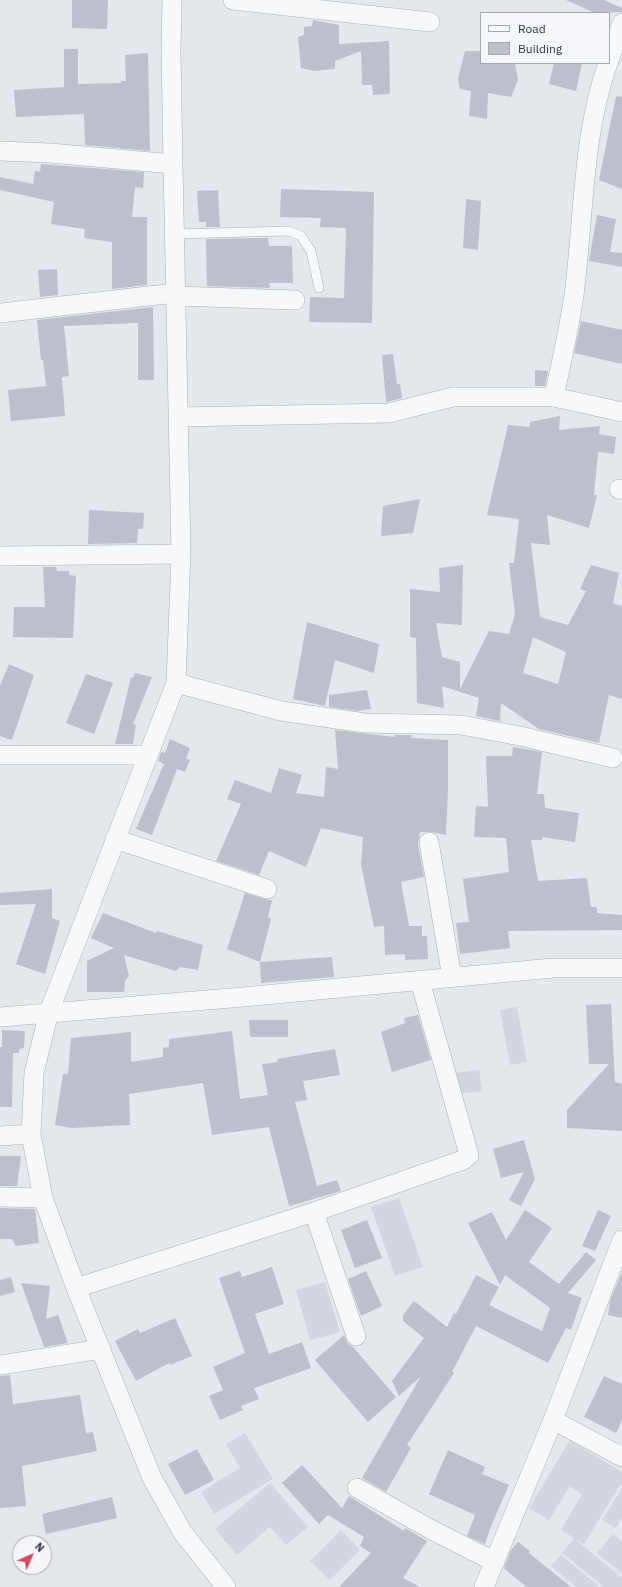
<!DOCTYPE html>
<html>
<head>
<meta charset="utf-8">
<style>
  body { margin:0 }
  #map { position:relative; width:622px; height:1587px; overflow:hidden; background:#e4e7ec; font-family:"IBM Plex Sans",sans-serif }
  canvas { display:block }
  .legend { position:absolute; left:480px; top:12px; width:130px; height:52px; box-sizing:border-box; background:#f4f6f9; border:1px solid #a4a8b1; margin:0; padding:5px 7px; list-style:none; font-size:12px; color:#2b3445 }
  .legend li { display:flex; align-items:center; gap:8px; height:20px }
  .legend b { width:20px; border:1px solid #a4a8b1 }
  .north { position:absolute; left:12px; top:1535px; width:40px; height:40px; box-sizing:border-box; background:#f4f6f9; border:1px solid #a4a8b1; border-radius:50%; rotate:45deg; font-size:11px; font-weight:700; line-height:16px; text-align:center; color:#2b3445 }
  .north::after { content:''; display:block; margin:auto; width:14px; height:18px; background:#d1495b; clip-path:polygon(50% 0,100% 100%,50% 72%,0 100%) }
</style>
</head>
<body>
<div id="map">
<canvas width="622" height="1587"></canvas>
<ul class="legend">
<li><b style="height:5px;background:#f7f8fa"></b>Road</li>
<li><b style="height:11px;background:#bbc0ca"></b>Building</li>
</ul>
<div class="north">N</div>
</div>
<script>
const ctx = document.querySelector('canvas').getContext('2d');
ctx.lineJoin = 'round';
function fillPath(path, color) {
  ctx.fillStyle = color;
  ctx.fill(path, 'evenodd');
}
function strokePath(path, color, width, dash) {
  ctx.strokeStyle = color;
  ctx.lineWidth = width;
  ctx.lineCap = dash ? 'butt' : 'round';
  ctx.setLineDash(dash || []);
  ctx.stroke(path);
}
const built = new Path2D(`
  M517 1007 527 1062 510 1065 500 1010Z
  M479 1070 482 1091 457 1094 455 1073Z
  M399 1198 423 1267 395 1276 371 1207Z
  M325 1282 340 1332 310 1340 296 1290Z
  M245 1433 273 1479 214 1514 201 1492 240 1468 226 1444Z
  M570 1440 622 1472V1482L584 1544 575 1539 622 1578V1587H604L562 1553 574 1538 561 1530 582 1494 570 1486 549 1520 529 1508Z
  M270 1483 308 1527 286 1545 270 1527 237 1555 215 1529Z
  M622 1488V1517L615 1528 602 1520Z
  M341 1530 360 1550 330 1580 310 1561Z
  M613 1534 622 1542V1574L597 1553Z
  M561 1555 600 1587H576L551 1566Z`);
const building = new Path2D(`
  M72 0H108L107 29 72 28Z
  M566 0H604L622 8V12L595 13Z
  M313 20 339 25V44L389 41 390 94 373 95 372 85H362L361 51 335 61V69L314 71 301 68 298 37 304 35V27L312 26Z
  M64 49H78V84L121 83V81H126L125 55 148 53 150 151 85 145 84 114 16 117 14 90 64 87Z
  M465 51H481V63H515L518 80 511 97 488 93 487 119 469 116 471 91 460 89 458 79Z
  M554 63H582L576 91 549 84Z
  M616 96 622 97V189L599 180Z
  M41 164 144 172 143 188 135 187 132 217H147V285L112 289V242L84 238 85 229 51 224 54 202 0 190V177L33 184 35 171 40 172Z
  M281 189 374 192 372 323 309 322 310 297 344 298 346 228 320 227 321 218 280 217Z
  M218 190 220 227H206V222H199L197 191Z
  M466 199 481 201 478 250 463 248Z
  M597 215 616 219 610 252 622 253V267L589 261Z
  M268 238 269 246H292L293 283H269L270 288 207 286 206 239Z
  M57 269 58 295 40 297 38 270Z
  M153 307 154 380H138V323L64 326 69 376 62 377 65 416 11 421 8 390 46 386 43 360H41L37 320Z
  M581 321 622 330V364L574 353Z
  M393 354 397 384H400L402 398 386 402 382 355Z
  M535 370 548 371 545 386H535Z
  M560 416 559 430 600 426 599 434 616 437 614 454 598 452 594 495H597L589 528 547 515 550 545 531 543 540 617 568 625 586 591 580 589 591 565 619 573 613 603 622 606V699L609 695 599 743 539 729 501 703 500 721 476 716 479 698 442 686 444 708 417 703 416 638 410 637V589L440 592 439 568 463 565 462 625 436 623 442 657 460 662V689L489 631 509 634 515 614 509 563H514L519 519 487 515 508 425 530 427V422ZM533 637 566 652 558 684 523 673Z
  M420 499 413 533 381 536 383 506Z
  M89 510 144 513 143 529H138L137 543 88 544Z
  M43 567H56L57 571H69V575L76 576 73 638 13 637 14 607H45Z
  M307 622 379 644 374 673 335 660 325 706 293 699Z
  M9 664 34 675 12 740 0 736V686Z
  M135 673 152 677 133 724 136 725 133 744H115L131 677 133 678Z
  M86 674 113 683 94 734 66 723Z
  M367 690 371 709 358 711 329 707V695Z
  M335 730 395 737V735H412L411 738 448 740V789L446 835 432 832H420L418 844 424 877 401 882 409 926H422V936H427L428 959 405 960V954L385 955 384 926 374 927 361 865 363 837 321 828 306 867 269 851 259 875 216 861 241 804 227 799 235 780 271 793 279 768 302 775 296 793 324 797 326 767 338 769Z
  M170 739 190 748 186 759 190 760 185 772 177 769 152 835 136 829 164 764 158 761 161 752 165 753Z
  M513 747 542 752 537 794H544L545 808 579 813 575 842 542 837V840H531L538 881 587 878 591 907H597V913L622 915V930L508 931 510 948 460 954 456 923 469 922 463 879 509 872 506 838 474 837 476 806 488 807 486 756H512Z
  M52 889V918L60 921 45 974 16 964 36 904 0 905V893Z
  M245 893 272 901 268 917 271 919 260 962 332 957 334 977 261 983 260 962 227 949Z
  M103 913 156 933 157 931 203 945 198 970 180 967 176 971 124 955 129 976 125 981 124 992H87V961L114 948 91 938Z
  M611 1004 615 1082 622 1084V1131L567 1128V1110L609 1064H589L586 1005Z
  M418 1015 431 1060 392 1072 381 1032 405 1023 404 1018Z
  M249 1020H288V1037H250Z
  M2 1030 25 1031 24 1048 19 1049V1053H13L12 1107H0V1047H2Z
  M232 1031 240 1099 268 1095 262 1064 278 1062 277 1059 335 1049 340 1075 303 1081 307 1100 295 1102 317 1186 337 1180 341 1191 289 1206 269 1127 212 1135 203 1083 129 1094 130 1125 72 1128 55 1125 63 1074H68L71 1038 131 1032V1062L163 1057V1048L169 1047V1039Z
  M524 1140 535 1179 521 1206 509 1200 524 1172 501 1178 493 1149Z
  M0 1156H21L17 1186H0Z
  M0 1208 35 1209 39 1243 16 1246 12 1239H0Z
  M525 1210 552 1228 529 1262 559 1284 586 1252 596 1260 568 1293 582 1298 571 1330 566 1328 548 1363 476 1326 452 1372 454 1373 407 1445 411 1448 386 1492 362 1478 421 1376 399 1396 392 1381 424 1338 403 1321V1315L414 1301 447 1327 454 1313 456 1314 476 1275 499 1287 489 1305 542 1331 550 1308 505 1275 500 1285 468 1223 492 1212 506 1240Z
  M598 1210 611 1216 595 1251 582 1246Z
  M367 1220 382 1258 355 1268 341 1230Z
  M272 1267 284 1304 255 1314 269 1354 302 1342 311 1368 254 1388 259 1399 241 1406 243 1410 220 1420 209 1396 223 1390 213 1367 245 1353 219 1278 240 1271 242 1277Z
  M366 1271 382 1306 361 1316 348 1279Z
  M621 1274 622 1275V1318L608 1315 610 1301Z
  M11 1277 15 1292 0 1296V1280Z
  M21 1283 50 1286 46 1319 58 1315 68 1343 44 1347Z
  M175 1318 192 1356 170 1365 169 1363 136 1381 115 1341 138 1329 140 1333Z
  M344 1335 348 1344 353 1347 396 1397 368 1422 315 1360Z
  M10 1375 13 1404 80 1395 86 1433 93 1432 97 1451 22 1466 26 1506 0 1508V1376Z
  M604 1376 622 1384V1420L616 1433 584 1417Z
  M197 1449 214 1480 185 1495 168 1464Z
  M448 1450 485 1467 482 1474 509 1485 491 1526 485 1544 467 1536 475 1515 429 1494Z
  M302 1465 342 1508 349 1496 404 1531 405 1528 427 1541 403 1578 420 1587H339L371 1553 360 1546 364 1537 328 1515 319 1524 282 1483Z
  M112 1497 117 1518 46 1534 42 1514Z
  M518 1542 530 1551 529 1553 571 1587H527L513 1576 504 1568 511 1550Z`);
const service = new Path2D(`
  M174 234 289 231 301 236 311 251 319 288`);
const minor = new Path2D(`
  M172 0 171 51 173 164 181 554 176 683 49 1012 34 1073 31 1134 43 1198 76 1288 152 1478 183 1533 226 1587
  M233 0 430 22
  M609 60 622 23
  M0 151 50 153 173 164
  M175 296 295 300
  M0 313 175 293
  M554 397C561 363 569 329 574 295 584 218 582 136 608 63
  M178 417 389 413 453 397H554L622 412
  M619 489 622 490
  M0 556 181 554
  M176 683 281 711 365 723 461 725 520 736 613 758
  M0 755H148
  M115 839 267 889
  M429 842 452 978
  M0 1017 243 997 553 968H622
  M0 1136 31 1134
  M0 1197 43 1198
  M314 1212 356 1336
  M76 1288 314 1212 463 1160 469 1155 420 981
  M0 1365 101 1349
  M553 1420 622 1457
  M357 1488 432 1530 495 1562
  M484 1587 553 1420 622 1240`);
fillPath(built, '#d2d6de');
fillPath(building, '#bbc0ca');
strokePath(service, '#a9aeb7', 10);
strokePath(minor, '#a9aeb7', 20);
strokePath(service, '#f7f8fa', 9);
strokePath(minor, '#f7f8fa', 19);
</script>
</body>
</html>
